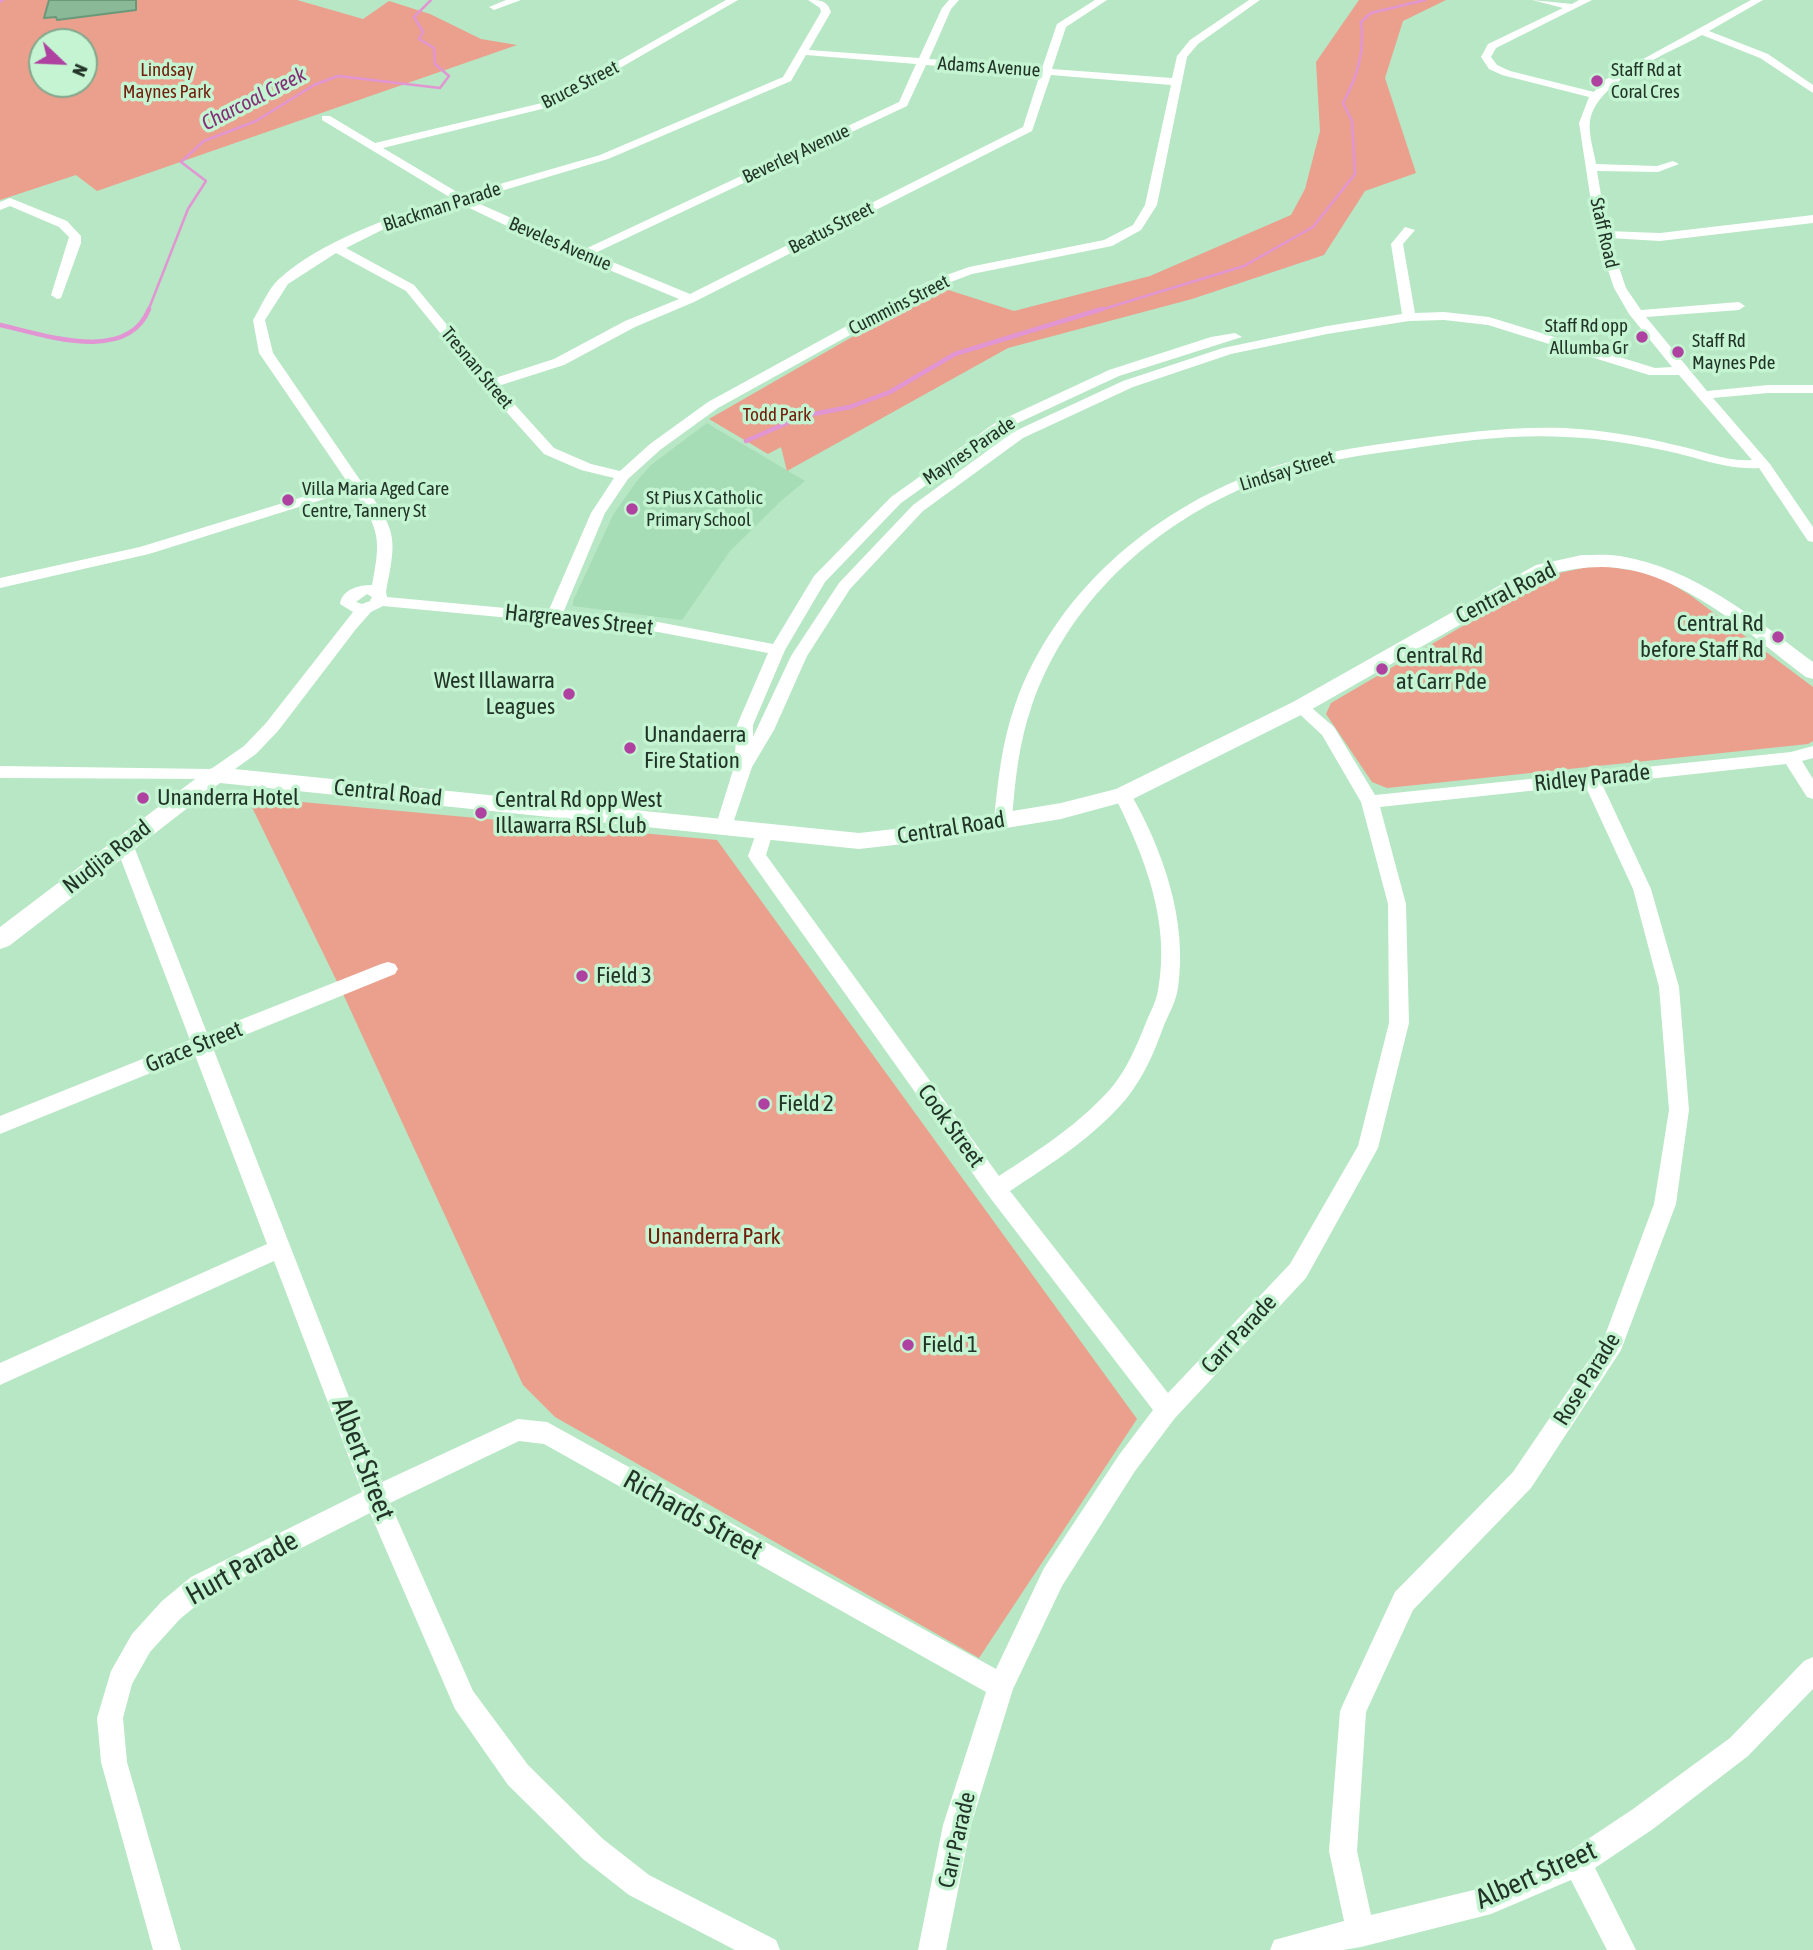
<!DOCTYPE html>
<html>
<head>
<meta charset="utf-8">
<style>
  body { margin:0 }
  #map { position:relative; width:1813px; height:1950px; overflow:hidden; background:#b7e7c4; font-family:"Asap Condensed",sans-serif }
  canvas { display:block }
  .north { position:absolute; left:28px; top:28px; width:70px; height:70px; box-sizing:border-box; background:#c4f4d1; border:2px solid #83a78d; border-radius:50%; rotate:113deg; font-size:19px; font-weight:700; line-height:28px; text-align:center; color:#213427 }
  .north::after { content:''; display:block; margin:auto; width:24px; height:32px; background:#af41a0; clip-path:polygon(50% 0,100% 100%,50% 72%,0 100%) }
</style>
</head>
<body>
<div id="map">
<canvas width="1813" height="1950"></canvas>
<div class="north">N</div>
</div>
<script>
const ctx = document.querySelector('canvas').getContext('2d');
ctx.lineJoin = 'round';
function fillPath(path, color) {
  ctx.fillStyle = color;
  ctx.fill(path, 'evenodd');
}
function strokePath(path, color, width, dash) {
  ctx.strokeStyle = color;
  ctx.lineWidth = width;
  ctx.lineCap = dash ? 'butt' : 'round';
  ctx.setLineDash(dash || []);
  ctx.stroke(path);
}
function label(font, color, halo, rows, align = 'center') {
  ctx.font = font + ' "Asap Condensed",sans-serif';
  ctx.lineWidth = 7;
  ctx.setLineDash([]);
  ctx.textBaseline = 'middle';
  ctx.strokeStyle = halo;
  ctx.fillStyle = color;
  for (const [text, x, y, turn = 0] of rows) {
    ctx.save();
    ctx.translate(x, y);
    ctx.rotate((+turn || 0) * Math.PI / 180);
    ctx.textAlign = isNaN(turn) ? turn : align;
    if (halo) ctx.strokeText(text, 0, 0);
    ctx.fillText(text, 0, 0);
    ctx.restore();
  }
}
const built = new Path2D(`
  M707 423 805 481 782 500 730 551 682 620 573 606V601L613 515 636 482 651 465Z`);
const green = new Path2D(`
  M0 0H297L363 19 389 1 430 14 481 39 517 45 97 191 76 175 0 200ZM42 42H84V84H42Z
  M1359 0H1446L1403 21 1385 78 1416 173 1365 191 1324 255 1192 299 1008 348 787 471 781 447 768 454 709 419 939 287 1014 311 1150 276 1291 215 1305 189 1320 131 1316 62Z
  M1597 565 1655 574 1690 595 1813 687V741L1808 744 1387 788 1372 782 1326 714 1331 703 1550 575Z
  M247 797 717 840 1137 1419 979 1658 555 1417 523 1385 344 996Z`);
const streamFar1 = new Path2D(`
  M0 2 3 0
  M148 311 188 209 206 181 181 162 204 141 256 121 314 85 338 76 440 88 449 76 435 64 434 48 419 39 423 32 414 17 431 0
  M1097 311 1244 266 1313 227 1355 174 1352 121 1343 103C1357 77 1365 52 1361 22L1371 13 1425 0`);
const stream = new Path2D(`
  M0 325C42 334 127 365 149 309
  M746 441 803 416 850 407 890 392 955 354 1102 309`);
const building = new Path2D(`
  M49 0H136V10L57 20 56 17 44 18Z`);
const minor = new Path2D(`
  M506 0H521L494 10 489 7Z
  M726 0H738L554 106 383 148 462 195 600 155 783 77 821 12 820 8 808 0C820 0 827 0 831 12L809 50 919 58 942 8 949 0H959L951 9 929 59 1042 68 1057 24 1095 0H1107L1066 27 1052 69 1172 78 1177 56 1190 40 1249 0H1260L1198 44 1187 57 1157 205 1141 230 1112 246 972 274 935 288 718 408 660 450 628 479 605 513 563 613 658 622 773 644 814 576 891 497 995 423 1109 370 1211 337 1235 333 1242 337 1119 376 1005 429 901 503 825 582 785 650 753 725V737L791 656 839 583 913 505 1013 432 1123 381 1223 348 1327 326 1402 314 1391 244 1405 227 1415 230 1403 244 1415 313 1444 312 1489 317 1655 368 1672 367 1629 314 1614 288 1596 234 1579 123 1589 97 1502 75 1489 69 1481 57 1488 44 1563 8 1532 0 1572 4 1579 0H1592L1496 48 1491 57 1497 65 1510 71 1594 92 1603 81 1751 0H1763L1709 31 1768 54 1813 85V93L1760 58 1702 35C1668 54 1597 80 1590 121 1588 134 1594 151 1596 164L1657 166 1673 161 1679 164 1658 172 1597 171 1607 231 1660 233 1813 215V223L1660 241 1609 238 1626 288 1641 310 1739 302 1745 306 1739 310 1646 317 1707 391 1768 385H1813V393H1768L1713 398 1770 464 1813 527V542L1808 541 1759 468C1729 470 1705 460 1676 453 1640 445 1603 438 1566 437 1513 434 1461 441 1408 449 1361 455 1313 462 1268 478 1162 517 1070 596 1032 705 1019 742 1015 780 1012 819L1009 823H997L994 819C998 780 1002 742 1015 705 1054 594 1150 512 1258 472 1306 454 1358 447 1408 440 1460 433 1512 426 1565 428 1602 430 1639 436 1675 445 1701 450 1725 462 1752 460L1679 375H1649L1488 325 1444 320 1409 321 1327 334 1231 354 1133 387 1023 438 923 511 850 589 807 656 774 730 752 767 730 832H718L715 828 734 767 737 725 768 653 658 632 383 606 371 612 356 629 278 731 256 754 221 779 0 778V766L211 769 244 746 266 723 353 612 340 604C342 589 359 585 372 585 381 539 380 530 353 490L149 554 0 588V578L140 547 348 483 259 353 253 320C261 307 268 289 279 279 319 242 399 213 451 198L322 120V116H330L375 143 546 102ZM806 55 916 64 899 102 583 250 471 200 608 159 791 81ZM926 65 1040 74 1023 127 690 294 593 254 907 106ZM1051 75 1171 85 1145 205 1133 225 1104 240 969 267 927 282 708 402 650 444 620 471 591 464 554 448 498 386 564 365 635 327 694 302 1032 131ZM459 203 532 238 679 299 625 321 554 359 492 379 414 285 346 248 400 221ZM336 253 406 291 484 387 544 454 581 470 614 478 591 513 548 612 387 597 386 592C397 537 397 533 365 486L364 481 360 480 273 353 265 320 288 284ZM367 594 372 597 370 601 362 604 356 602Z
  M10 198 67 221 81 236V243L61 298 57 299 51 295 69 237 59 227 10 206 0 210V202Z
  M1300 701 1306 703 1334 727 1375 795 1791 752 1813 746V758L1802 761 1813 779V799L1807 797 1786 764 1602 784 1651 889 1679 987 1689 1110 1676 1204 1621 1350 1531 1488 1413 1610 1366 1712 1357 1851 1371 1915 1490 1886 1567 1853 1633 1809 1730 1738 1804 1661 1813 1657V1689L1748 1756 1653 1829 1595 1868 1636 1950H1607L1571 1880 1491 1914 1361 1947 1343 1950H1270L1274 1940 1344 1921 1329 1851 1340 1711 1344 1702 1395 1592 1513 1472 1604 1338 1654 1204 1669 1110 1659 987 1633 889 1585 785 1380 807 1406 904 1409 1023 1378 1148 1306 1278 1175 1418 1135 1471 1062 1586 1013 1689 971 1825 946 1950H918L943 1825 986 1692 544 1444 519 1441 390 1503 473 1691 528 1765 603 1839 649 1875 776 1940 780 1950H735L629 1895 583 1859 508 1785 455 1709 370 1513 209 1595 180 1619 150 1652 132 1684 123 1718 127 1762 181 1950H153L101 1762 97 1718 111 1671 132 1634 162 1601 191 1577 362 1492 274 1261 0 1385V1363L267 1244 195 1055 0 1134V1116L190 1040 115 844 118 839H130L133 844 207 1033 381 964 388 962 395 964 398 969 395 974 213 1048 382 1482 518 1419 547 1422 996 1669 1044 1568 1119 1455 1153 1410 988 1195 751 861 748 856 758 828H770L773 832 766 855 999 1176C1039 1150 1081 1123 1112 1087 1127 1069 1136 1047 1145 1025 1149 1014 1156 1003 1158 990 1171 922 1144 855 1114 795L1117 791H1129C1163 849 1188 921 1178 988 1176 1002 1168 1015 1163 1028 1154 1053 1143 1078 1126 1099 1094 1137 1051 1164 1010 1191L1168 1393 1290 1264 1358 1146 1389 1023 1388 904 1361 802 1322 735 1292 707Z`);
const major = new Path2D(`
  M1582 555C1594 555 1608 554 1620 556 1694 568 1754 618 1813 662V679L1806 677C1753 637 1686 576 1618 568 1594 565 1572 569 1549 574L1307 712 1131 800 1061 819 921 842 859 849 220 783 9 946 0 949V927L207 770 215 767 859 833 921 826 1061 803 1116 789 1293 702 1536 565Z`);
const markers = [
  [1597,81,7,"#af41a0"],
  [1642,337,7,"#af41a0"],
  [1678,352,7,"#af41a0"],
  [288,500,7,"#af41a0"],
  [632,509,7,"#af41a0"],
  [1778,637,7,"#af41a0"],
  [1382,669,7,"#af41a0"],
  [569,694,7,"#af41a0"],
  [630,748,7,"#af41a0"],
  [143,798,7,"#af41a0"],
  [481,813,7,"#af41a0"],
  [582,976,7,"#af41a0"],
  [764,1104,7,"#af41a0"],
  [908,1345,7,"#af41a0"]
];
const farStreetnames = [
  ["Adams Avenue",989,67,4],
  ["Bruce Street",580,85,-27],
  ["Beverley Avenue",796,154,-25],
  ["Blackman Parade",442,207,-18],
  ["Beatus Street",831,228,-27],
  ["Staff Road",1604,233,77],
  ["Beveles Avenue",560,244,23],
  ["Cummins Street",899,305,-27],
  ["Tresnan Street",477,368,50],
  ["Maynes Parade",969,451,-34],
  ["Lindsay Street",1287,471,-17]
];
const farParknames = [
  ["Lindsay",167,70],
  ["Maynes Park",167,92],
  ["Todd Park",777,415]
];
const farPoinames = [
  ["Staff Rd at",1611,70],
  ["Coral Cres",1611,92],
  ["Staff Rd opp",1628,326,"right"],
  ["Allumba Gr",1628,348,"right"],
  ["Staff Rd",1692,341],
  ["Maynes Pde",1692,363],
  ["Villa Maria Aged Care",302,489],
  ["Centre, Tannery St",302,511],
  ["St Pius X Catholic",646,498],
  ["Primary School",646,520]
];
const farWaternames = [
  ["Charcoal Creek",254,99,-27]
];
const streetNames = [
  ["Central Road",1506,593,-27],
  ["Hargreaves Street",579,620,6],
  ["Ridley Parade",1592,778,-6],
  ["Central Road",388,793,6],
  ["Central Road",951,828,-9],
  ["Nudjia Road",107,857,-38],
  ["Grace Street",194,1047,-22],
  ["Cook Street",951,1126,54],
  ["Carr Parade",1239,1334,-47],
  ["Rose Parade",1587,1379,-58],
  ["Carr Parade",957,1840,-77]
];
const poiNames = [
  ["Central Rd",1764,624,"right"],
  ["before Staff Rd",1764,650,"right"],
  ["Central Rd",1396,656],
  ["at Carr Pde",1396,682],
  ["West Illawarra",555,681,"right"],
  ["Leagues",555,707,"right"],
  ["Unandaerra",644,735],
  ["Fire Station",644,761],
  ["Unanderra Hotel",157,798],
  ["Central Rd opp West",495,800],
  ["Illawarra RSL Club",495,826],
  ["Field 3",596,976],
  ["Field 2",778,1104],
  ["Field 1",922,1345]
];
const parkNames = [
  ["Unanderra Park",714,1237]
];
const nearStreetnames = [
  ["Albert Street",363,1459,69],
  ["Richards Street",693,1515,29],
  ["Hurt Parade",242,1568,-29],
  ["Albert Street",1536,1875,-24]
];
fillPath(built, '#a6ddb6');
fillPath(green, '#eb9f8d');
strokePath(streamFar1, '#e196d3', 2.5);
strokePath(stream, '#e196d3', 4.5);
fillPath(building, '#8ab998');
strokePath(building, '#6b9879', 2);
fillPath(minor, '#fff');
fillPath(major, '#fff');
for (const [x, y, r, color] of markers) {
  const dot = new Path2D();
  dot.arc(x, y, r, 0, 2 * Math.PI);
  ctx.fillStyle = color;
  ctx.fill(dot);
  strokePath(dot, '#c4f4d1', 2.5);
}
label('19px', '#213427', '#c4f4d1', farStreetnames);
label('19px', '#711e0c', '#c4f4d1', farParknames);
label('19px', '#213427', '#c4f4d1', farPoinames, 'left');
label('italic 21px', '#852e78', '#c4f4d1', farWaternames);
label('23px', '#213427', '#c4f4d1', streetNames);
label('23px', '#213427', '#c4f4d1', poiNames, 'left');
label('23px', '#711e0c', '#c4f4d1', parkNames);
label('28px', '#213427', '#c4f4d1', nearStreetnames);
</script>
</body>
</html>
